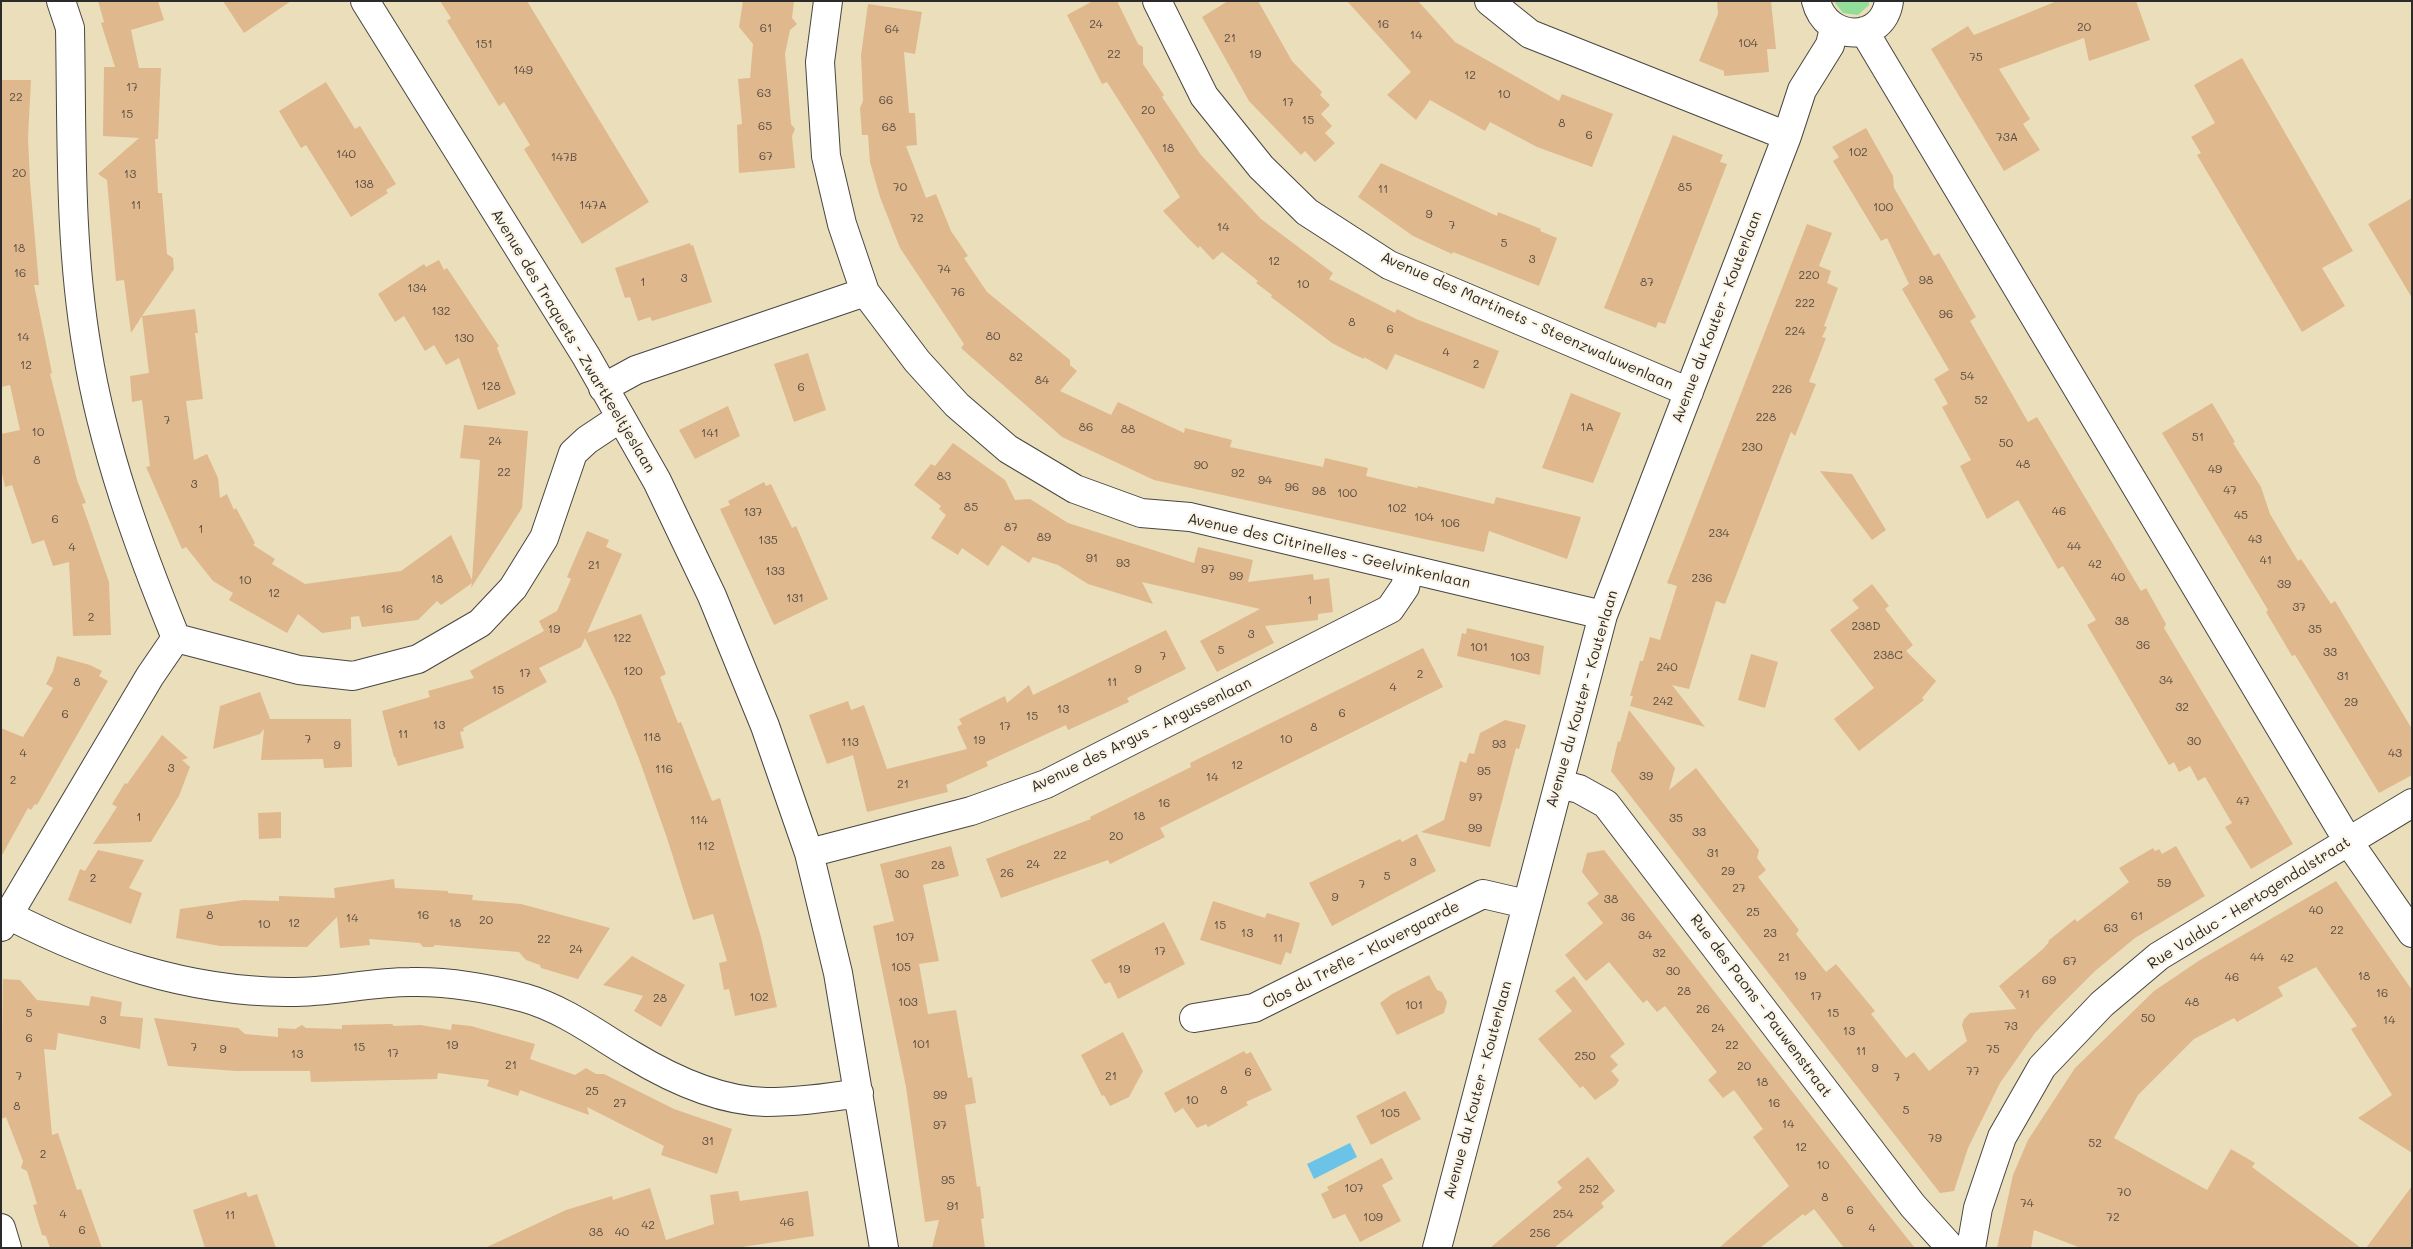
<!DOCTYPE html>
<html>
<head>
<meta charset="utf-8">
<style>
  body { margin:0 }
  #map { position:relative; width:2413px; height:1249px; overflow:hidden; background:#ebdebb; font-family:Mali,sans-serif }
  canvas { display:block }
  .frame { position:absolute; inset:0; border:2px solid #2b2b2b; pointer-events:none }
</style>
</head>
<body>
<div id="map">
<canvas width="2413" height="1249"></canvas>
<div class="frame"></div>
</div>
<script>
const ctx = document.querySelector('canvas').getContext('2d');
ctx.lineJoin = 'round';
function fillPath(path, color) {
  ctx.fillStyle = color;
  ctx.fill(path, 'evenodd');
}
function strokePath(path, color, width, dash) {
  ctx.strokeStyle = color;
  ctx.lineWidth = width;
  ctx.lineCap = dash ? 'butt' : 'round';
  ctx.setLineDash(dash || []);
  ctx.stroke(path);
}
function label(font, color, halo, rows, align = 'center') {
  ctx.font = font + ' Mali,sans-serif';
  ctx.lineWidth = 4.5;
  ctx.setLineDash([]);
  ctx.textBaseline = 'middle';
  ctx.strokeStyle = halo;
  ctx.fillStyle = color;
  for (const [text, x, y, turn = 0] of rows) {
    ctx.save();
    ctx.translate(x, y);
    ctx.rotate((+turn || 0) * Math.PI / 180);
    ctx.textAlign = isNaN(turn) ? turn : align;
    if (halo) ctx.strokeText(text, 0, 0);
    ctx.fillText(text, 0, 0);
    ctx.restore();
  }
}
const green = new Path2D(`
  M1834 1H1869V5L1858 15 1843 13Z`);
const water = new Path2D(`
  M1350 1143 1357 1157 1314 1179 1307 1164Z`);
const building = new Path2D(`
  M98 1H158L164 20 131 30 139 68H161L158 139H155L158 193H162L167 254 173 258 174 269 142 316 195 309 198 333H195L203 399 186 401 194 460 207 454 218 478 220 498 227 494 234 510 236 508 255 543 253 545 275 559 272 564 305 584 401 571 451 535 472 580 480 460 460 458 464 425 528 431 522 508 471 588 472 583 441 605 437 601 418 620 362 627 359 616 351 617V629L322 633 298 614 287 633 229 600 233 593 213 581 186 547 182 549 146 467 150 466 142 400 132 402 130 376 149 373 142 316 131 333 124 280 116 281 107 180 98 174 139 138 103 136 104 67H115L101 23 104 22Z
  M223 1H291L244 33Z
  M440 1H527L649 202 582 244 524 149 530 145 504 102 499 106 447 21 451 18Z
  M743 1H794L792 18 797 24 790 30 785 54 791 124 795 129 792 136 795 168 739 173 737 125 742 124 738 79 750 78 753 44 739 27Z
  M1093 1H1117L1138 44 1143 47V64L1164 95 1162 97 1201 155 1261 219 1333 273 1329 279 1395 313 1397 309 1416 319 1499 351 1484 389 1395 354 1387 370 1364 357V359L1355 355 1332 343 1271 297 1272 295 1256 283 1258 281 1222 252 1213 260 1200 246 1198 248 1186 236 1163 211 1180 197 1107 82 1102 84 1067 15Z
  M1228 1H1258L1292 61 1322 92 1320 95 1330 105 1321 114 1332 126 1325 133 1335 143 1315 162 1305 151 1301 155 1249 101 1202 17Z
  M1347 1H1418L1455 42 1559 101 1562 94 1613 114 1592 167 1537 147 1490 122 1485 131 1430 100 1416 120 1387 95 1411 72Z
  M1717 1H1771L1776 49H1767L1769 72 1724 76V71L1699 61 1718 14Z
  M2057 1H2136L2150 40 2089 61 2084 38 1999 69 2030 119 2023 124 2040 150 2004 171 1931 49 1968 26 1974 35Z
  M868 4 922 12 915 54 904 52 909 113H915L917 145 906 146 926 198 936 194 951 231 968 256 964 258 987 292 1070 360V365L1077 371 1060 391 1111 415 1118 402 1184 433 1185 428 1232 440 1230 447 1323 467 1325 458 1368 468 1366 476 1417 488 1418 486 1494 504 1496 497 1581 517 1567 559 1489 531 1484 552 1154 480 1062 437 961 348 964 344 900 248 880 197 870 162 868 135H862L860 108 863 101 861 55Z
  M2242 58 2353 251 2322 268 2345 306 2302 332 2197 155 2201 153 2191 137 2215 123 2194 85Z
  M1 80H31L28 138 30 182 39 285H34L52 373 50 374 77 480 86 503 82 504 109 582 111 635 73 636 69 562 53 566 44 540 32 544 12 485 5 487 1 468V434L20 430 10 385 1 387Z
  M326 82 355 129 360 126 396 184 386 190 388 193 351 217 306 145 301 148 279 111Z
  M1866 128 1893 176 1894 188 1934 256 1939 253 1976 317 1970 321 2028 422 2037 417 2141 591 2146 588 2166 624 2164 628 2293 844 2251 869 2225 827 2232 823 2205 777 2198 781 2190 766 2179 772 2174 762 2169 765 2087 625 2096 620 2063 566 2058 569 2018 500 1987 519 1960 466 1971 460 1942 407 1948 404 1934 379 1949 370 1902 289 1909 284 1887 238 1881 241 1833 161 1839 157 1832 147Z
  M1673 135 1723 155 1720 162 1727 164 1665 324 1658 322 1656 328 1604 308Z
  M1381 163 1497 216 1498 212 1541 229 1540 231 1557 238 1539 286 1453 252 1452 254 1413 236 1358 197Z
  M2412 198V298L2368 224Z
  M1807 224 1832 233 1819 266 1831 271 1827 283 1838 288 1824 326 1827 327 1822 337 1826 338 1809 382 1816 384 1795 436 1791 432 1725 604 1716 601 1689 689 1672 685 1705 727 1630 706 1633 696H1630L1640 661H1643L1650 637 1660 640 1677 586 1667 583Z
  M690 243 691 246 693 245 712 302 652 321 650 317 638 321 630 297 625 298 615 268Z
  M439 260 444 270 447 268 499 346 497 348 516 394 478 410 459 358 446 365 434 345 425 351 404 316 395 322 378 294 424 264 426 267Z
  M808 353 826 410 794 422 774 364Z
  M1571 393 1621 413 1593 483 1542 468Z
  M2212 403 2235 442 2233 443 2261 487 2270 514 2298 561 2301 559 2331 604 2335 601 2412 729V775L2379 793 2295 655 2292 656 2266 612 2268 610 2162 433Z
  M728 406 740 436 695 459 679 430Z
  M953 443 1005 480 1015 500 1030 499 1068 523 1194 563 1198 547 1253 560 1248 582 1313 574 1314 580 1329 578 1333 612 1318 614V620L1265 626 1274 643 1217 672 1200 641 1260 609 1142 582 1153 604 1088 584 1058 565 1033 557 1029 563 1002 545 988 566 962 548 958 555 931 538 946 515 939 509 941 506 914 485 931 464 935 466Z
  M1820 471 1852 474 1886 530 1872 540Z
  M764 482 766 486 771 484 792 528 796 526 828 599 774 625 720 509 730 505 728 501Z
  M587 531 609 540 606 547 622 554 587 633 641 614 666 674 660 677 678 723 681 722 712 801 720 798 761 937 777 1007 735 1016 729 989 724 990 719 963 727 961 713 914 693 920 667 838 639 759 615 699 585 638 581 647 539 668 547 682 463 728 464 731 460 732 464 748 398 766 395 757H394L382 711 430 697 428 691 474 678 470 671 544 631 539 621 557 611 571 579 567 577Z
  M1872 584 1889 606 1885 609 1913 645 1906 651 1936 681 1922 698 1924 700 1859 751 1834 719 1874 688 1830 630 1859 608 1852 600Z
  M1467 628 1544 646 1540 675 1457 656 1462 633 1466 634Z
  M1166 630 1186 669 1127 698 1129 702 1068 730 1066 725 986 762 988 766 946 785 948 792 867 812 853 755 827 764 809 715 848 701 851 710 864 705 887 769 967 749 957 727 962 724 959 719 1005 696 1007 703 1029 685 1033 695Z
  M1423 648 1443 687 1160 828 1165 837 1110 864 1108 860 1001 898 986 859 1091 819 1090 817 1191 767 1190 763Z
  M1751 654 1778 662 1765 708 1738 700Z
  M57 656 90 665 102 671 99 676 108 681 37 805 35 804 31 810 28 808 1 857V728L23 737 53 688 46 684 53 671Z
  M260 692 270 719H351L352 767 324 768 323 759 261 760 264 729 260 734 213 749 220 706Z
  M1629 710 1675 768 1669 790 1696 768 1759 850 1757 858 1766 870 1758 877 1799 930 1796 934 1826 972 1836 964 1875 1011 1871 1014 1906 1058 1914 1052 1929 1071 1967 1041 1962 1025 1964 1019 1970 1013 2016 1009 1999 986 2043 949 2049 942 2048 941 2075 919 2077 922 2129 882 2119 868 2153 848 2155 851 2159 849 2162 854 2176 846 2205 896 2135 938 2095 971 2056 1010 2035 1033 2000 1083 1968 1148 1954 1191 1940 1193 1611 771 1618 741 1620 742Z
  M1505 720 1526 725 1519 749 1516 748 1490 847 1421 832 1444 820 1460 761 1466 763 1469 753 1474 754 1480 733Z
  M162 735 188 758 182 760 190 767 179 796 151 842 93 844 117 807 112 804 125 783 127 784Z
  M281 812V838L259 839 258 813Z
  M1417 834 1436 871 1332 926 1309 883 1400 839 1402 842Z
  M951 846 959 876 923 885 939 961 919 964 928 1014 956 1010 968 1078 972 1077 976 1103 965 1105 977 1187 980 1186 984 1218 981 1219 985 1248H932L939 1220 925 1222 906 1087 873 926 894 921 880 864Z
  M98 850 144 860 129 888 142 893 131 924 68 900 80 869 85 871Z
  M1604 850 1880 1204 1915 1248H1844L1814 1209 1805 1216 1803 1214 1760 1248H1719L1789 1186 1753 1137 1763 1129 1734 1090 1723 1098 1708 1080 1717 1072 1665 1006 1657 1012 1647 1000 1643 1003 1609 962 1586 981 1565 955 1603 923 1587 903 1599 894 1582 872 1587 853Z
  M394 879 395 888 448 891V893L473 895 472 900 521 904 610 928 578 979 541 968 540 965 526 960 519 952 435 945 433 947H423L420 943 369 939 370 945 340 948 337 917 307 947 220 946 176 938 180 909 244 900 279 901V896L335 898 334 888Z
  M2336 881 2412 990V1153L2358 1118 2392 1095 2351 1029 2357 1026 2316 967 2278 987 2283 996 2237 1022 2234 1018 2194 1039 2138 1095 2114 1138 2207 1190 2231 1149 2255 1163 2252 1167 2361 1248H2081L2034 1230 2031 1248H1997L2013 1175 2028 1140 2075 1068 2154 991 2200 960Z
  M1213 901 1265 918 1267 913 1300 923 1291 954 1286 952 1281 965 1200 940Z
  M1164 922 1185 964 1118 999 1110 982 1105 984 1091 960Z
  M632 956 685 985 661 1027 634 1011 643 996 603 985Z
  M1429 975 1437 990 1442 992 1447 1002 1444 1013 1397 1035 1380 1003 1392 994Z
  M1574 976 1625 1044 1610 1056 1618 1065 1611 1071 1619 1080 1616 1085 1595 1100 1583 1086 1580 1088 1538 1039 1572 1011 1555 991Z
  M3 979 20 980 37 1000 89 1006 91 996 122 1002 120 1016 143 1018 140 1049 58 1033 56 1050 44 1049 52 1135 58 1133 77 1190 81 1189 102 1248H50L46 1236 42 1235 33 1205 37 1204 27 1171 21 1168 23 1161 6 1117 1 1119Z
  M154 1018 238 1028 245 1034 278 1037V1028L295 1029 302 1025 306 1028 342 1029V1025L392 1024 394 1026 420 1025 451 1030 452 1024 471 1026 535 1044 530 1059 575 1075 586 1068 596 1074H604L674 1109 732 1129 717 1174 661 1155 664 1146 587 1107 589 1115 520 1090 518 1096 487 1086 489 1080 438 1073 437 1079 311 1082 310 1071H237L168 1066Z
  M1123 1032 1143 1071 1129 1097 1110 1106 1104 1095 1102 1096 1081 1055Z
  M1244 1051 1246 1054 1251 1052 1272 1090 1246 1102 1248 1105 1208 1127 1206 1124 1197 1128 1183 1108 1175 1113 1164 1093Z
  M1405 1091 1421 1119 1371 1145 1356 1116Z
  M1588 1157 1615 1191 1601 1203 1604 1207 1554 1248H1490L1562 1188 1557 1182Z
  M1382 1158 1393 1179 1382 1185 1401 1221 1360 1242 1345 1214 1333 1219 1321 1194 1329 1190 1327 1187Z
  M2412 1186V1248H2366Z
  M650 1188 666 1240 714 1224 710 1195 738 1191 740 1201 808 1191 814 1236 736 1248H485L566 1210 612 1196 613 1200Z
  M246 1192 248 1197 257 1194 276 1248H205L193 1210Z`);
const minor = new Path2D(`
  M61 1 70 28C72 135 69 243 87 349 103 449 138 545 176 638
  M365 1 586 356 657 481 712 596 765 726 809 853 838 973 884 1248
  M828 1 820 62 826 156 842 224 865 292 917 361 957 405 1008 449 1075 489 1141 513 1190 517 1603 615
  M1157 1 1204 96 1261 167 1307 212 1389 265 1689 392
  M1489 1 1530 34 1787 136
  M1816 1C1826 42 1883 44 1889 1
  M1864 31 2348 841 2412 933
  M603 388 636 370 865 292
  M1559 784 1579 789 1606 804 1913 1206 1951 1248
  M809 853 971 811 1046 784 1390 609 1405 587 1409 570
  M8 915C96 960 185 991 286 992 327 993 369 982 410 982 449 981 488 988 525 998 564 1009 598 1035 632 1055 670 1078 720 1101 766 1102 797 1102 828 1098 859 1093
  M1 927 150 676 176 638 299 670 353 676 418 659 480 623 513 588 544 538 573 453 587 440 620 418
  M1194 1018 1254 1008 1483 894 1526 904
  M1 1228 7 1248
  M1437 1248 1603 615 1787 136 1802 90 1830 45 1834 28
  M1971 1248 1978 1208 2002 1137 2042 1067 2102 1004 2159 956 2412 803`);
const numberNames = [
  ["24",1096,24],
  ["16",1383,24],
  ["20",2084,27],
  ["61",766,28],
  ["64",892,29],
  ["14",1416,35],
  ["21",1230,38],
  ["104",1748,43],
  ["151",484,44],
  ["22",1114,54],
  ["19",1255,54],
  ["75",1976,57],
  ["149",523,70],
  ["12",1470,75],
  ["17",132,87],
  ["63",764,93],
  ["10",1504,94],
  ["22",16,97],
  ["66",886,100],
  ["17",1288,102],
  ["20",1148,110],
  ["15",127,114],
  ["15",1308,120],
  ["8",1562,123],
  ["65",765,126],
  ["68",889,127],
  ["6",1589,135],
  ["73A",2007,137],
  ["18",1168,148],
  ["102",1858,152],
  ["140",346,154],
  ["67",766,156],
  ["147B",564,157],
  ["20",19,173],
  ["13",130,174],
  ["138",364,184],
  ["70",900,187],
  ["85",1685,187],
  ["11",1383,189],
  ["11",136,205],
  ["147A",593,205],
  ["100",1883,207],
  ["9",1429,214],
  ["72",917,218],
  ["7",1452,225],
  ["14",1223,227],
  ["5",1504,243],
  ["18",19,248],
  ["3",1532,259],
  ["12",1274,261],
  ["74",944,269],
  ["16",20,273],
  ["220",1809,275],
  ["3",684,278],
  ["98",1926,280],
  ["1",643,282],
  ["87",1647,282],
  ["10",1303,284],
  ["134",417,288],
  ["76",958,292],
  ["222",1805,303],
  ["132",441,311],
  ["96",1946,314],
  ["8",1352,322],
  ["6",1390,329],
  ["224",1795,331],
  ["80",993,336],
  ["14",23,337],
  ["130",464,338],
  ["4",1446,352],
  ["82",1016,357],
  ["2",1476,364],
  ["12",26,365],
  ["54",1967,376],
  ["84",1042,380],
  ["128",491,386],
  ["6",801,387],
  ["226",1782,389],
  ["52",1981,400],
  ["228",1766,417],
  ["7",167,420],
  ["86",1086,427],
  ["1A",1587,427],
  ["88",1128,429],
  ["10",38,432],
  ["141",710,433],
  ["51",2198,437],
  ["24",495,441],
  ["50",2006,443],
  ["230",1752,447],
  ["8",37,460],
  ["48",2023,464],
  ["90",1201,465],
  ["49",2215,469],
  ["22",504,472],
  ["92",1238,473],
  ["83",944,476],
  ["94",1265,480],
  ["3",194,484],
  ["96",1292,487],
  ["47",2230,490],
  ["98",1319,491],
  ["100",1347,493],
  ["85",971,507],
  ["102",1397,508],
  ["46",2059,511],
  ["137",753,512],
  ["45",2241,515],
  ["104",1424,517],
  ["6",55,519],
  ["106",1450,523],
  ["87",1011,527],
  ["1",201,529],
  ["234",1719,533],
  ["89",1044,537],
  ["43",2255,539],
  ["135",768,540],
  ["44",2074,546],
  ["4",72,547],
  ["91",1092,558],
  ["41",2266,560],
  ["93",1123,563],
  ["42",2095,564],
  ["21",594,565],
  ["97",1208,569],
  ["133",775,571],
  ["99",1236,576],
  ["40",2118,577],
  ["236",1702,578],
  ["18",437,579],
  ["10",245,580],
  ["39",2284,584],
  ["12",274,593],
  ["131",795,598],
  ["1",1310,600],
  ["37",2299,607],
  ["16",387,609],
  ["2",91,617],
  ["38",2122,621],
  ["238D",1866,626],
  ["19",554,629],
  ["35",2315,629],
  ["3",1251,634],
  ["122",622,638],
  ["36",2143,645],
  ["101",1479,647],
  ["5",1221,650],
  ["33",2330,652],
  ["238C",1888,655],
  ["7",1163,656],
  ["103",1520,657],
  ["240",1667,667],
  ["9",1138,669],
  ["120",633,671],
  ["17",525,673],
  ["2",1420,674],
  ["31",2343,676],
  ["34",2166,680],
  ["8",77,682],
  ["11",1112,682],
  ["4",1393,687],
  ["15",498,690],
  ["242",1663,701],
  ["29",2351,702],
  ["32",2182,707],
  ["13",1063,709],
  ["6",1342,713],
  ["6",65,714],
  ["15",1032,716],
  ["13",439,725],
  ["17",1005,726],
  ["8",1314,727],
  ["11",403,734],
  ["118",652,737],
  ["7",308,739],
  ["10",1286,739],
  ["19",979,740],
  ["30",2194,741],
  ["113",850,742],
  ["93",1499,744],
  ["9",337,745],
  ["4",23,753],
  ["43",2395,753],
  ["12",1237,765],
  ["3",171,768],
  ["116",664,769],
  ["95",1484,771],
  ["39",1646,776],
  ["14",1212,777],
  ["2",13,780],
  ["21",903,784],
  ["97",1476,797],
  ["47",2243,801],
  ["16",1164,803],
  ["18",1139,816],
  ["1",139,817],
  ["35",1676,818],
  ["114",699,820],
  ["99",1475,828],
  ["33",1699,832],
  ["20",1116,836],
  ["112",706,846],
  ["31",1713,853],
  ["22",1060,855],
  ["3",1413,862],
  ["24",1033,864],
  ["28",938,865],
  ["29",1728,871],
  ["26",1007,873],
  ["30",902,874],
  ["5",1387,876],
  ["2",93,878],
  ["59",2164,883],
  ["7",1362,884],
  ["27",1739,888],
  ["9",1335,897],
  ["38",1611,899],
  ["40",2316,910],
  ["25",1753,912],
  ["8",210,915],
  ["16",423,915],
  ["61",2137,916],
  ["36",1628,917],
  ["14",352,918],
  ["20",486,920],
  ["12",294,923],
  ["18",455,923],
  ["10",264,924],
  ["15",1220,925],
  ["63",2111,928],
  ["22",2337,930],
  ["13",1247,933],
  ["23",1770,933],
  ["34",1645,935],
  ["107",905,937],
  ["11",1278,938],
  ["22",544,939],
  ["24",576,949],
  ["17",1160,951],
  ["32",1659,953],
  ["21",1784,957],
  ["44",2257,957],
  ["42",2287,958],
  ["67",2070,961],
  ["105",901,967],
  ["19",1124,969],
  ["30",1673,971],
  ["19",1800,976],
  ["18",2364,976],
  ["46",2232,977],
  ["69",2049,980],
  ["28",1684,991],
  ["16",2382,993],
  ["71",2024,994],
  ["17",1816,996],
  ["102",759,997],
  ["28",660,998],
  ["103",908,1002],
  ["48",2192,1002],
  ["101",1414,1005],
  ["26",1703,1009],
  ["5",29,1013],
  ["15",1833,1013],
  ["50",2148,1018],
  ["3",103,1020],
  ["14",2389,1020],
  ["73",2011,1026],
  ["24",1718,1028],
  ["13",1849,1031],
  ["6",29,1038],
  ["101",921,1044],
  ["19",452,1045],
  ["22",1732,1045],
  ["7",194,1047],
  ["15",359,1047],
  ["9",223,1049],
  ["75",1993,1049],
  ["11",1861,1051],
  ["17",393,1053],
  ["13",297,1054],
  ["250",1585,1056],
  ["21",511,1065],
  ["20",1744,1066],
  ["9",1875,1068],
  ["77",1973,1071],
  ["6",1248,1072],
  ["7",19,1076],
  ["21",1111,1076],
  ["7",1897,1077],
  ["18",1762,1082],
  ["8",1224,1090],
  ["25",592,1091],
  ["99",940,1095],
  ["10",1192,1100],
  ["27",620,1103],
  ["16",1774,1103],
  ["8",17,1106],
  ["5",1906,1110],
  ["105",1390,1113],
  ["14",1788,1124],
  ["97",940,1125],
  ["79",1935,1138],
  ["31",708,1141],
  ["52",2095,1143],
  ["12",1801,1147],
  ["2",43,1154],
  ["10",1823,1165],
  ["95",948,1180],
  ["107",1354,1188],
  ["252",1589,1189],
  ["70",2124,1192],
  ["8",1825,1197],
  ["74",2027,1203],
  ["91",953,1206],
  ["6",1850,1210],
  ["4",63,1214],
  ["254",1563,1214],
  ["11",230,1215],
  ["109",1373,1217],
  ["72",2113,1217],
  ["46",787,1222],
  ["42",648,1225],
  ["4",1872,1228],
  ["6",82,1230],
  ["38",596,1232],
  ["40",622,1232],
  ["256",1540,1233]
];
const streetNames = [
  ["Avenue du Kouter - Kouterlaan",1717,317,-69],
  ["Avenue des Martinets - Steenzwaluwenlaan",1527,321,24],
  ["Avenue des Traquets - Zwartkeeltjeslaan",573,341,59],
  ["Avenue des Citrinelles - Geelvinkenlaan",1329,551,13],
  ["Avenue du Kouter - Kouterlaan",1582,699,-74],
  ["Avenue des Argus - Argussenlaan",1141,735,-26],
  ["Rue Valduc - Hertogendalstraat",2249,903,-32],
  ["Clos du Trèfle - Klavergaarde",1361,955,-27],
  ["Rue des Paons - Pauwenstraat",1761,1006,53],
  ["Avenue du Kouter - Kouterlaan",1478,1090,-75]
];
fillPath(green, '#92dd99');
fillPath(water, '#6bc3e8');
fillPath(building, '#e0b88d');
strokePath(minor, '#484641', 30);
strokePath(minor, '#fff', 28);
label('12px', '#584e44', null, numberNames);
label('15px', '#2b2b2b', '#fcf5e5', streetNames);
</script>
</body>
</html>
